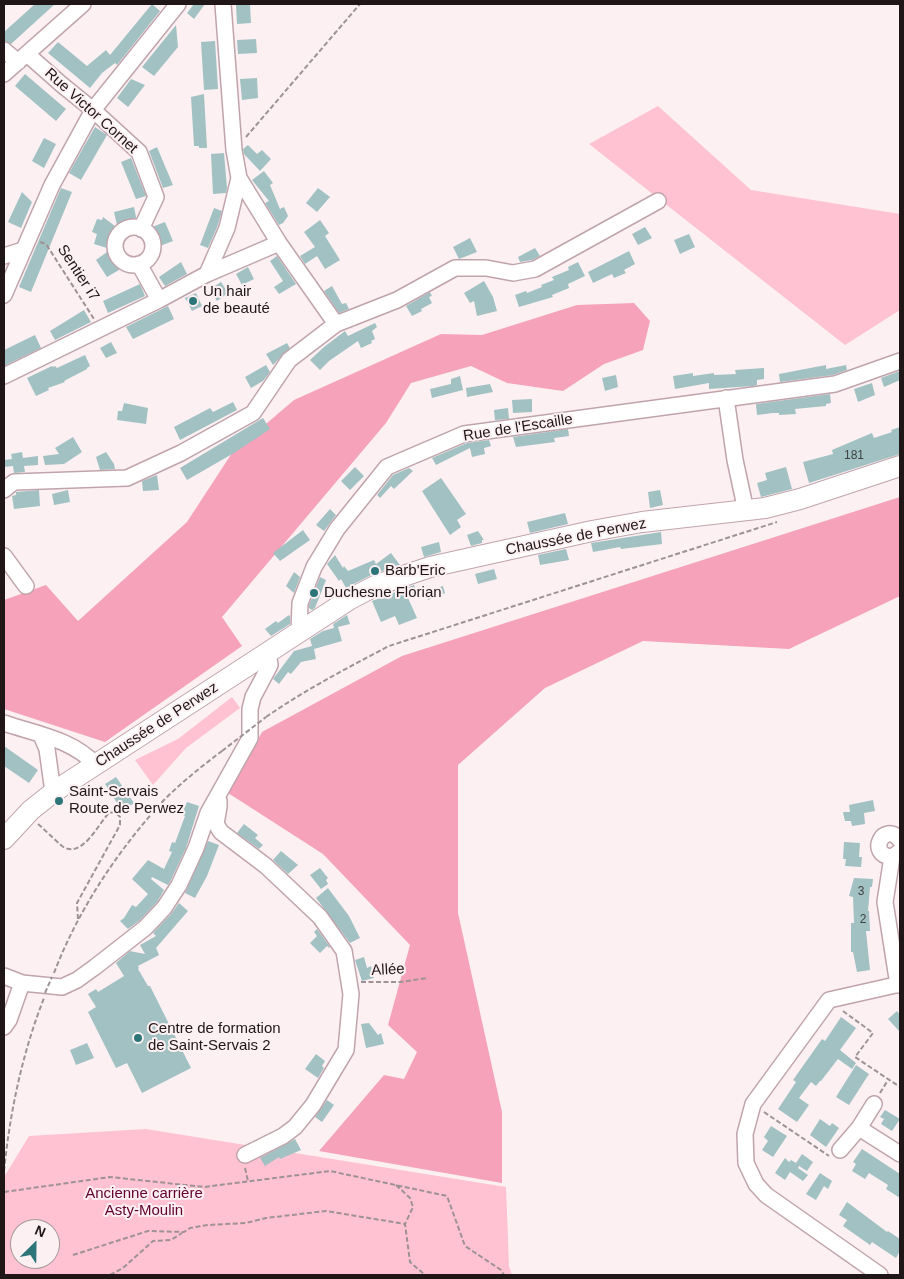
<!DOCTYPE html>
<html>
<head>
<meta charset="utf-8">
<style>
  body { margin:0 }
  #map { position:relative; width:904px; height:1279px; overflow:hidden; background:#fcf0f3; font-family:Helvetica,sans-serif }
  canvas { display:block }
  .frame { position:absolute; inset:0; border:5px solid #201618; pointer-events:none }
  .north { position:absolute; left:10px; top:1219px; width:50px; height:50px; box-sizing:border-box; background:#fcf0f3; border:1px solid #a4999b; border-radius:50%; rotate:23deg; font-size:14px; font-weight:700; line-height:20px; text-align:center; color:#201618 }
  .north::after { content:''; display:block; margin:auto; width:18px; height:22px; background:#2c767a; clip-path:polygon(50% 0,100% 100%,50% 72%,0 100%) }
</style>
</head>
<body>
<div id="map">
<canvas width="904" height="1279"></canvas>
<div class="frame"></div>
<div class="north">N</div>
</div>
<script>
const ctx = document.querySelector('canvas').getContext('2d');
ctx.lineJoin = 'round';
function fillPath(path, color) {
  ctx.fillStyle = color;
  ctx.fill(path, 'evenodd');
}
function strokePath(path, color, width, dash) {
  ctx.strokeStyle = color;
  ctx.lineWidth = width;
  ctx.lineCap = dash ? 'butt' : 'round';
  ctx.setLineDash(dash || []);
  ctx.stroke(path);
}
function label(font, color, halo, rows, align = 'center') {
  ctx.font = font + ' Helvetica,sans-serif';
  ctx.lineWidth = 4;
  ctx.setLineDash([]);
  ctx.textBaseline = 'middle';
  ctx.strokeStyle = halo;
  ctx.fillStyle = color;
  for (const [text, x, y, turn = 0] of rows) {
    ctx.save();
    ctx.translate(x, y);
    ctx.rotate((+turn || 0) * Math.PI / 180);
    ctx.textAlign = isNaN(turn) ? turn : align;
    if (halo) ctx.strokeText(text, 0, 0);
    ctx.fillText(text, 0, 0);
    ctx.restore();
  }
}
const green = new Path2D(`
  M658 106 751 190 900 214V310L845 345 589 144Z
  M232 697 240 708 186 748 153 785 135 760 178 739Z
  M146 1129 506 1187 509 1266 512 1275H4V1177L29 1136ZM20 1229H50V1259H20Z`);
const forest = new Path2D(`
  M634 303 650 321 643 350 604 364 563 391 507 383 471 366 411 383 386 423 222 617 242 646 105 742 4 709V600L46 585 78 621 187 522 232 453 294 400 441 334 482 335 577 305Z
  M900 497V596L789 649 643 641 545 688 458 765V913L502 1112V1183L319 1151 384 1075 404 1079 417 1052 388 1025 410 945 323 854 228 793 262 732 402 656Z`);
const building = new Path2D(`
  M35 4H55L11 44 4 41V32Z
  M152 4 160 11 117 65 115 63 102 73 90 88 48 53 58 42 87 66 106 50 110 55Z
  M194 4H205L194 19 187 13Z
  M236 4H250L251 23 237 24Z
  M176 25 178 47 154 76 142 67Z
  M256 39 257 53 238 54 237 40Z
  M215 41 218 89 204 90 201 42Z
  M25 74 66 109 56 121 15 86Z
  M257 78 258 98 242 100 240 79Z
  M131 79 145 85 128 107 117 98Z
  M204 94 207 148H199V146H194L191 97Z
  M95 127 107 135 81 180 69 173Z
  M44 138 56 144 44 168 32 161Z
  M248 145 257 154 262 150 271 159 260 171 244 154 243 149Z
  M157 147 173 185 163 188 149 151Z
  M224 153 227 188 226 193 213 194 211 154Z
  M131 158 146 196 136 199 121 162Z
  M264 171 273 183 270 185 280 209 284 207 288 216 283 223 279 225 265 203 269 201 252 180Z
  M61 188 72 192 31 292 19 287Z
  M318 188 330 197 317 212 306 203Z
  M22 192 32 202 21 228 8 222Z
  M134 207 136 217 134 221 117 225 114 212Z
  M214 208 222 211 218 225 208 248 200 245Z
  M103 217 115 226 107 248 94 244 97 234 92 232 97 219 102 220Z
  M320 220 329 233 325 236 340 260 325 269 317 256 305 264 300 256 315 247 304 232Z
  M165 222 173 241 160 246 152 227Z
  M645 227 652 238 638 245 632 234Z
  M689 234 695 247 680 254 674 240Z
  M470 238 477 252 459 259 453 247Z
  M535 248 540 256 532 260 520 262 518 257Z
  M629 251 635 264 624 270 626 273 614 278 612 274 593 283 588 272Z
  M107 252 119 270 107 277 96 260Z
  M277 256 296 284 279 294 274 287 283 281 270 261Z
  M181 262 187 274 165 286 159 277Z
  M578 262 585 276 568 284 569 288 552 295 553 297 519 307 515 295 526 291 527 293 542 287 541 285 554 280 552 277 569 270 568 267Z
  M248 267 254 279 242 285 236 274Z
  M484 281 493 297 497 311 477 316 474 301 470 303 464 293Z
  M221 282 228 293 217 301 210 289Z
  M140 284 145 296 108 313 103 301Z
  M332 286 342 304 346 303 349 309 339 313 324 291Z
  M430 292 432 296 429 297 432 303 421 309 422 311 412 316 406 306Z
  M196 293 202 306 192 311 185 298Z
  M168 306 174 319 133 339 126 327Z
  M84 310 91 322 55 340 50 331Z
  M375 323 377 327 372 331 375 339 371 341 372 343 361 348 358 341 329 361 320 370 310 360 324 347 345 331 348 336Z
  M35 335 41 348 4 366V350Z
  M111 342 117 353 106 358 100 348Z
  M287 343 290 348 273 365 266 354Z
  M85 355 90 366 87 368V369L64 381 65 382 48 388 49 390 36 396 27 378 52 366 53 367 55 366 57 368Z
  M266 365 270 372 263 381 251 388 245 377Z
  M826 365V369L846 365 847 370 833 375 780 382 779 374Z
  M764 368V379L757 380V385L753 386 709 389V383L675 389 673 376 693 373V376L714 373V375L736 374 735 370Z
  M900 371V380L884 387 881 378Z
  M616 375 618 387 605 391 602 378Z
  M460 376 463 390 432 398 430 389 451 384V379Z
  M872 383 875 395 858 402 854 389Z
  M490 384 493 392 467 397 466 388Z
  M830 394 831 403 826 404V406L795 409 796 414 779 415V413H773L757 415 756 404Z
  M532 399V412L513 413 512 400Z
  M233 402 237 410 180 440 174 427 210 408 213 412Z
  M124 403 148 408 146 424 117 420 118 411H122Z
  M508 408 509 419 495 420 494 410Z
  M263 418 270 429 234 453 187 480 180 468Z
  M900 427V454L809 483 803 462 833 454 832 450 872 433 874 438 892 432 891 430Z
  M568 429 569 436 554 438 555 442 516 447 513 437Z
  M73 437 82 452 64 464 45 465 43 456 59 454 55 448Z
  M489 440 491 446 484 448 485 454 472 457 470 448 436 465 432 458 467 443Z
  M22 452 23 458 38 456V465L24 466 25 472 14 473 13 466 4 467V460L12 459 11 454Z
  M106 452 114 464 115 469 100 470 96 457Z
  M355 467 364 476 350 490 341 481Z
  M786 467 792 489 761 497 757 483 767 480 765 473Z
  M409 468 413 471 394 489 391 486 380 498 377 495 393 475Z
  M157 475 159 490 143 491 142 481Z
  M441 478 466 514 457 520 461 527 450 535 422 491Z
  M39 490 40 506 14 509 12 496 16 495V492Z
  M68 490 70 502 54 505 52 494Z
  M660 490 663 505 650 508 648 492Z
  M330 509 336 515 324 531 316 525Z
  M565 513 568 524 530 533 527 522Z
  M303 530 310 540 280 561 273 553Z
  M478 531 484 540H482V543L471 546 467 535Z
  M661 532 662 544 621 549 620 547 593 552 591 543Z
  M439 542 441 552 424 557 421 547Z
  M566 549 569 560 540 565 538 555Z
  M391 553 400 565 373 574 346 588 341 579 339 581 327 564 335 555 343 568 344 566 348 571 374 560 376 564Z
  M494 569 497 579 478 584 475 574Z
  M294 572 300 577 294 593 286 586Z
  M320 577 326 580 315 608 312 610 309 608V605Z
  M414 585 418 595 408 598 417 618 399 625 395 616 381 622 372 601Z
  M443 586 445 593 428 600 425 592Z
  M289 615 290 617V624L271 636 265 629 276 621 278 623Z
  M347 615 350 624 338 627 342 641 314 649 316 659 301 662 291 674 288 672 279 684 273 679 294 651 312 646 310 639 323 631 334 628 333 624Z
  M4 746 38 770 29 783 4 766Z
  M116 777 134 803 122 811 105 784Z
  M873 800 875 811 864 813 865 824 852 826 851 821H845L843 812H850L849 805Z
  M187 802 199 806 186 848 171 880 168 885 152 877 151 879 164 890 157 902 139 921 128 929 120 921 124 918 132 905 136 907 148 894 132 879 148 860 164 869 172 852 169 851 172 842 175 843 185 816 182 814Z
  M244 824 258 835 255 838 263 845 259 849 237 833Z
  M208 841 219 845 207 876 195 898 185 893Z
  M844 842 860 843 859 857H862L861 867 845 866 846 859H843Z
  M281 851 298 865 288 874 273 860Z
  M320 868 328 878 326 880 328 884 321 889 310 875Z
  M854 878 873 879 872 887H870L868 911H869L870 931H866L870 970 857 972 853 952H851V923H854L853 897 849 896Z
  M328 888 349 916 360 938 350 943 316 898Z
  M179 903 188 911 156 948 159 955 138 966 139 968 138 969 148 986H150L191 1068 142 1093 127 1063 116 1068 88 1012 96 1007 88 994 96 989 98 992 124 976 116 963 130 951 145 954 140 945 156 936 153 933 171 914Z
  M317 929 330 947 329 948 327 946 320 953 310 943 317 936 314 932Z
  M364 957 367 968 371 966 374 978 362 981 355 960Z
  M897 1011 900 1015V1032L888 1019Z
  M841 1017 856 1028 840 1050 856 1063 852 1069 838 1059 821 1081H820L816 1086 811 1082 799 1098 809 1105 797 1122 778 1109 796 1082 793 1080 810 1056 822 1039 825 1041Z
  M369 1023 378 1035 381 1033 384 1044 366 1048 361 1024Z
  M87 1043 94 1058 76 1065 70 1050Z
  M316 1054 325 1061 322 1066 324 1068 318 1078 305 1069Z
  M856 1065 869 1074 849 1105 836 1097Z
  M327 1100 334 1105 322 1122 315 1117Z
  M885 1110 900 1119 892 1131 881 1124 884 1119 880 1117Z
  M820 1119 830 1126 832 1123 839 1128 826 1147 810 1135Z
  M771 1126 787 1136 773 1157 762 1150 768 1141 764 1137Z
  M295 1139 301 1150 280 1159 279 1157 265 1166 260 1158Z
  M862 1149 900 1174V1198L886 1189 888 1185 869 1173 865 1179 852 1171 856 1164 853 1162Z
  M802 1154 813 1162 807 1171 799 1166 798 1168 808 1175 803 1181 790 1172 785 1180 775 1173 785 1158 789 1162 791 1160 796 1163Z
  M820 1173 832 1181 828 1189 824 1186 816 1200 806 1194Z
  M847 1202 887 1232 888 1231 900 1239V1251L896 1258 872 1242 870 1245 843 1226 847 1220 839 1215Z`);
const path = new Path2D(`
  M246 137 360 4
  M40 242 46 244 94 319
  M266 717C305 690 347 668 389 646L777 522
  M38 824C46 831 54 839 62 846 82 860 98 824 109 813L115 812 120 817V825L77 903 78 919
  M54 973C78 910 118 850 164 800 182 782 202 766 222 751
  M361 982H400L428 978
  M843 1011 873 1033 855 1057 900 1087
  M880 1093 888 1080
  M764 1112 829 1156
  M245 1168 248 1181
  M4 1171C10 1112 22 1054 44 998
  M396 1185 410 1198 413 1207 405 1224
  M4 1192 110 1177 204 1187 330 1171 447 1196 465 1246 501 1270 504 1275
  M73 1255 148 1231 184 1232 190 1228 208 1225 246 1223 266 1218 326 1211 405 1224 410 1262 425 1275
  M110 1275 123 1268 153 1241 171 1240 182 1233`);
const minor = new Path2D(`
  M223 4 234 150 239 178 279 243 336 324
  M4 50 18 62
  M27 54 61 84 93 110 139 152 156 197 141 229
  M4 74 83 4
  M115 246a19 19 0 1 1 38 0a19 19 0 1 1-38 0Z
  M4 256 23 250
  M139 264 159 300
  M207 274 227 228 239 178
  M4 295 52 185 93 110 178 4
  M4 376 159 300 207 274 279 243
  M726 398 735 460 746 511
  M4 490 14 482 127 478 181 453 253 413 289 360 336 324 397 300 455 268H486L513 273 535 269 658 201
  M4 556 26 586
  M299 632 300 603 314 567 337 529 387 467 464 434 835 384 900 361
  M4 723C36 734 72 739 96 765
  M41 735 47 749 52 785 55 791
  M219 801V807L216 824 221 832 266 866 320 917 344 951 351 994 346 1050 313 1105 295 1127 283 1136 245 1155
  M899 852 892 857C866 855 884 820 900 840
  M892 857 885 902 898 985
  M4 976 22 983 62 987 77 980 95 967 145 928 164 908 179 885 196 848 208 813 250 738V709L253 697 270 665 268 653
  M4 1027 9 1020 22 983
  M874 1104 859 1128 900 1154
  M840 1150 859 1128
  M880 1275 766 1195 756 1184 746 1163 745 1134 753 1104 829 1000 900 984`);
const major = new Path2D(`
  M4 839 31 810 55 791 350 599 377 585 430 567 592 531 642 522 765 508 800 499 900 466`);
const pathBridge = new Path2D(`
  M222 751 266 717
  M45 993 52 977`);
const markers = [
  [193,301,5,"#2c767a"],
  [375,571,5,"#2c767a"],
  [314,593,5,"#2c767a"],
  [59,801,5,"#2c767a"],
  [138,1038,5,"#2c767a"]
];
const numberNames = [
  ["181",854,456],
  ["3",861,892],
  ["2",863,920]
];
const streetNames = [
  ["Rue Victor Cornet",91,111,42],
  ["Sentier i7",78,273,57],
  ["Rue de l'Escaille",518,428,-9],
  ["Chaussée de Perwez",576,537,-11],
  ["Chaussée de Perwez",157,725,-33],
  ["Allée",388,970,-3]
];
const poiNames = [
  ["Un hair",203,292],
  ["de beauté",203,309],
  ["Barb'Eric",385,571],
  ["Duchesne Florian",324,593],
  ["Saint-Servais",69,792],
  ["Route de Perwez",69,809],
  ["Centre de formation",148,1029],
  ["de Saint-Servais 2",148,1046]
];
const parkNames = [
  ["Ancienne carrière",144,1194],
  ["Asty-Moulin",144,1211]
];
fillPath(green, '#fec2d2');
fillPath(forest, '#f5a2ba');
fillPath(building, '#a1c1c2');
strokePath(minor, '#c0a4ab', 18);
strokePath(major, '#c0a4ab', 22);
strokePath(path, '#9e9295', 2, [5, 2.5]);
strokePath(minor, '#fff', 15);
strokePath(major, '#fff', 20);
strokePath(pathBridge, '#9e9295', 2, [5, 2.5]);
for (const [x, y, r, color] of markers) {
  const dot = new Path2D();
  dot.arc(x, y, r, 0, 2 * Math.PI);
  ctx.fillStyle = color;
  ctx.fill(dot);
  strokePath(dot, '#fcf0f3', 2);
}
label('12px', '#404142', null, numberNames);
label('15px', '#201618', '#fcf0f3', streetNames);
label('15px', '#201618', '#fcf0f3', poiNames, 'left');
label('15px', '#62002e', '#fcf0f3', parkNames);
</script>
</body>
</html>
